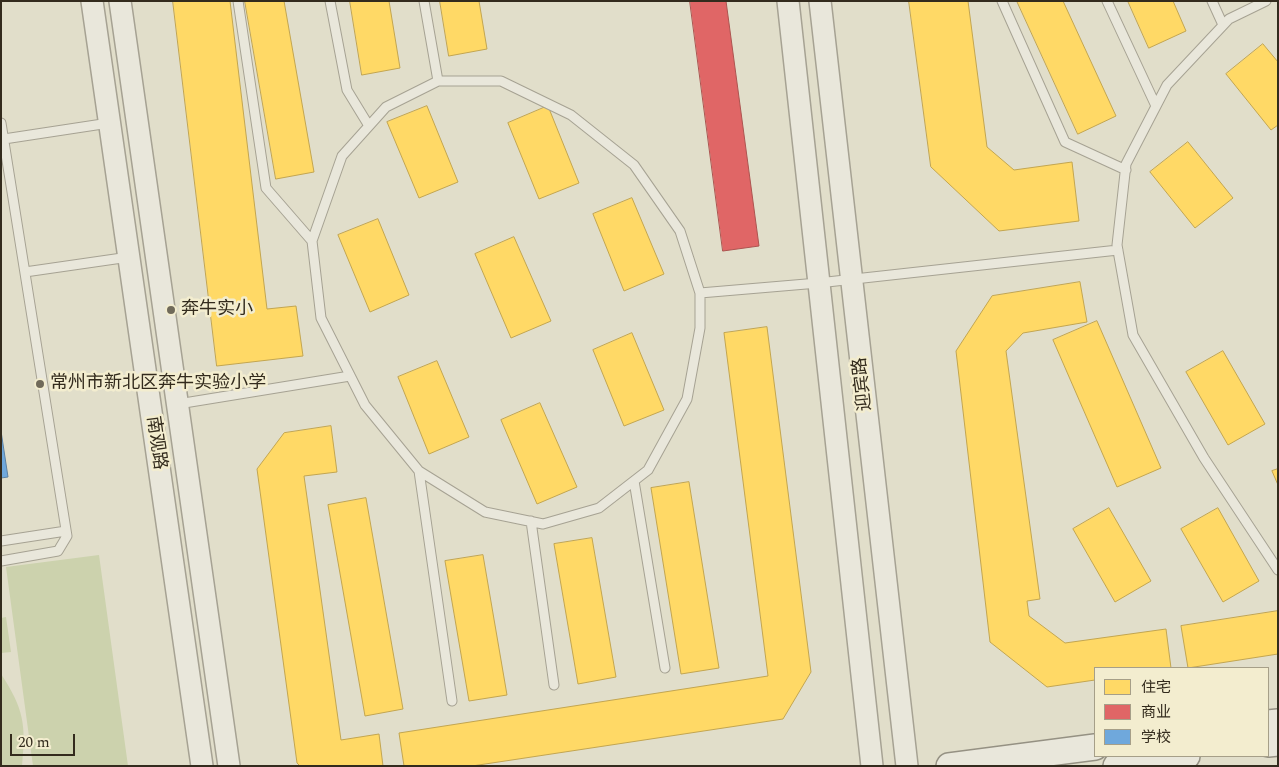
<!DOCTYPE html>
<html>
<head>
<meta charset="utf-8">
<style>
  body { margin:0 }
  #map { position:relative; width:1279px; height:767px; overflow:hidden; background:#e1deca; font-family:Spectral,"Noto Sans SC",serif }
  canvas { display:block }
  .frame { position:absolute; inset:0; border:2px solid #332b1d; pointer-events:none }
  .legend { position:absolute; left:1094px; top:667px; width:175px; height:90px; box-sizing:border-box; background:#f3edcf; border:1px solid #a69f88; margin:0; padding:6px 9px; list-style:none; font-size:15px; color:#332b1d }
  .legend li { display:flex; align-items:center; gap:10px; height:25px }
  .legend b { width:25px; border:1px solid #a69f88 }
  .scale { position:absolute; left:10px; top:734px; width:65px; height:22px; box-sizing:border-box; border:2px solid #332b1d; border-top:0; padding-left:6px; font-size:15px; line-height:18px; white-space:nowrap; color:#332b1d; -webkit-text-stroke:4px #f3edcf; paint-order:stroke }
</style>
</head>
<body>
<div id="map">
<canvas width="1279" height="767"></canvas>
<div class="frame"></div>
<ul class="legend">
<li><b style="height:14px;background:#ffd966"></b>住宅</li>
<li><b style="height:14px;background:#e06666"></b>商业</li>
<li><b style="height:14px;background:#6fa8dc"></b>学校</li>
</ul>
<div class="scale">20 m</div>
</div>
<script>
const ctx = document.querySelector('canvas').getContext('2d');
ctx.lineJoin = 'round';
function fillPath(path, color) {
  ctx.fillStyle = color;
  ctx.fill(path, 'evenodd');
}
function strokePath(path, color, width, dash) {
  ctx.strokeStyle = color;
  ctx.lineWidth = width;
  ctx.lineCap = dash ? 'butt' : 'round';
  ctx.setLineDash(dash || []);
  ctx.stroke(path);
}
function label(font, color, halo, rows, align = 'center') {
  ctx.font = font + ' Spectral,"Noto Sans SC",serif';
  ctx.lineWidth = 5;
  ctx.setLineDash([]);
  ctx.textBaseline = 'middle';
  ctx.strokeStyle = halo;
  ctx.fillStyle = color;
  for (const [text, x, y, turn = 0] of rows) {
    ctx.save();
    ctx.translate(x, y);
    ctx.rotate((+turn || 0) * Math.PI / 180);
    ctx.textAlign = isNaN(turn) ? turn : align;
    if (halo) ctx.strokeText(text, 0, 0);
    ctx.fillText(text, 0, 0);
    ctx.restore();
  }
}
const green = new Path2D(`
  M99 555 128 766H33L6 567Z
  M6 617 11 652 1 653V618Z
  M1 674C24 709 26 724 22 766H1Z`);
const homes = new Path2D(`
  M173 1H230L267 309 296 306 303 356 217 366Z
  M245 1H284L314 172 276 179Z
  M350 1H389L400 68 362 75Z
  M440 1H479L487 49 449 56Z
  M909 1H968L987 147 1014 170 1072 162 1079 221 999 231 931 167Z
  M1017 1H1063L1116 116 1078 134Z
  M1128 1H1173L1186 31 1149 48Z
  M1263 44 1278 62V125L1271 130 1226 74Z
  M427 106 458 182 419 198 387 122Z
  M548 106 579 183 539 199 508 123Z
  M1188 142 1233 198 1195 228 1150 172Z
  M632 198 664 274 624 291 593 214Z
  M378 219 409 295 370 312 338 235Z
  M514 237 551 321 511 338 475 254Z
  M1080 282 1087 322 1023 333 1006 351 1040 599 1027 601 1029 616 1065 643 1166 629 1171 668H1095V680L1047 687 990 642 956 351 992 296Z
  M1097 321 1161 468 1117 487 1053 340Z
  M767 327 811 672 783 719 472 766H404L399 733 768 676 724 333Z
  M632 333 664 410 624 426 593 350Z
  M1223 351 1265 424 1228 445 1186 372Z
  M437 361 469 437 429 454 398 377Z
  M540 403 577 487 537 504 501 420Z
  M331 426 337 472 304 476 341 740 379 734 383 766H300L297 763 257 469 284 433Z
  M1278 469V485L1272 471Z
  M689 482 719 668 681 674 651 488Z
  M366 498 403 709 365 716 328 505Z
  M1109 508 1151 581 1115 602 1073 529Z
  M1218 508 1259 581 1223 602 1181 529Z
  M592 538 616 677 578 684 554 544Z
  M483 555 507 695 469 701 445 561Z
  M1278 611V654L1188 668 1181 626Z`);
const shops = new Path2D(`
  M690 1H726L759 246 723 251Z`);
const schools = new Path2D(`
  M1 431 8 477 1 478Z`);
const service = new Path2D(`
  M238 1 266 188 312 241
  M330 1 347 90 369 126
  M424 1 438 81
  M1002 1 1065 142 1126 170
  M1107 1 1156 106
  M1212 1 1223 25
  M1266 1 1229 19 1167 85 1126 164 1117 245 1133 335 1204 458 1278 570
  M438 81H501L571 115 634 165 680 231 700 293V328L687 399 648 470 599 508 543 524 485 512 419 471 365 405 321 318 312 241 342 156 386 107Z
  M1 123 67 536 58 551 1 561
  M4 139 109 123
  M25 272 129 257
  M700 293 818 283 1118 250
  M178 404 350 376
  M419 471 452 701
  M634 481 665 668
  M531 521 554 685
  M1 541 66 531`);
const tertiary = new Path2D(`
  M92 1 202 766
  M120 1 229 766
  M788 1 872 766
  M820 1 907 766`);
const secondary = new Path2D(`
  M1268 723 1278 722
  M1268 744 1278 743
  M949 766 1095 747
  M1116 766 1187 756`);
const markers = [
  [171,310,5,"#706a5a"],
  [40,384,5,"#706a5a"]
];
const poiNames = [
  ["奔牛实小",181,310],
  ["常州市新北区奔牛实验小学",50,384]
];
const streetNames = [
  ["迎宾路",864,384,-96],
  ["南观路",155,443,82]
];
fillPath(green, '#ccd2ad');
fillPath(homes, '#ffd966');
strokePath(homes, '#c2a550', 1);
fillPath(shops, '#e06666');
strokePath(shops, '#ac5450', 1);
fillPath(schools, '#6fa8dc');
strokePath(schools, '#5d82a3', 1);
strokePath(service, '#a6a293', 11);
strokePath(tertiary, '#a6a293', 24);
strokePath(secondary, '#959183', 28);
strokePath(service, '#e9e7db', 9);
strokePath(tertiary, '#e9e7db', 21);
strokePath(secondary, '#e9e7db', 25);
for (const [x, y, r, color] of markers) {
  const dot = new Path2D();
  dot.arc(x, y, r, 0, 2 * Math.PI);
  ctx.fillStyle = color;
  ctx.fill(dot);
  strokePath(dot, '#f3edcf', 2);
}
label('18px', '#332b1d', '#f3edcf', poiNames, 'left');
label('18px', '#332b1d', '#f3edcf', streetNames);
</script>
</body>
</html>
